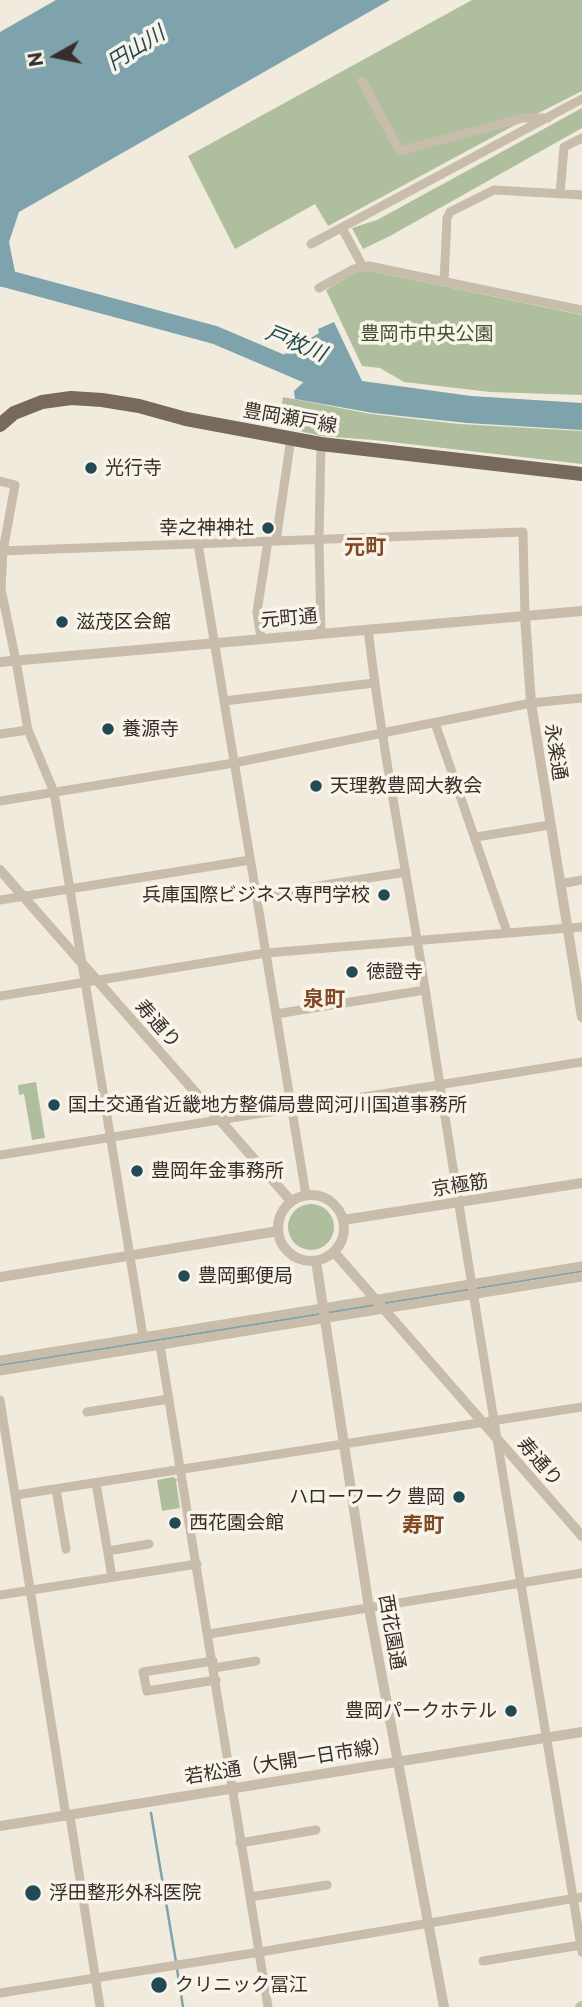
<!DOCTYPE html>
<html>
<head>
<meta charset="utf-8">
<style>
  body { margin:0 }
  #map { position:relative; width:582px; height:2007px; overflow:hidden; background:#f1ebde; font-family:Commissioner,sans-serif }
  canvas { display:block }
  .north { position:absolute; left:21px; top:21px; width:70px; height:70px; -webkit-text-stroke:5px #f9f4ea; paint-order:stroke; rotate:261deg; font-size:19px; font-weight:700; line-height:28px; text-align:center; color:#362f29 }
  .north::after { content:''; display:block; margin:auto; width:24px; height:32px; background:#362f29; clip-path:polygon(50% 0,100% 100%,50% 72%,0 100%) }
</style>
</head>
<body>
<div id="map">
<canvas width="582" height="2007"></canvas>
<div class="north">N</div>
</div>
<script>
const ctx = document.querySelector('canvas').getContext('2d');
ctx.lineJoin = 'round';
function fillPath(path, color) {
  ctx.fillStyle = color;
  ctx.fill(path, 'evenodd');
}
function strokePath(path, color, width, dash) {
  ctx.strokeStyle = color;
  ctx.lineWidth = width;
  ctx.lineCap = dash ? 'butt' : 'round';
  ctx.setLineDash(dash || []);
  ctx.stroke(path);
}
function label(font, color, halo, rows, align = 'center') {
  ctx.font = font + ' Commissioner,"Noto Sans JP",sans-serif';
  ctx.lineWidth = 7;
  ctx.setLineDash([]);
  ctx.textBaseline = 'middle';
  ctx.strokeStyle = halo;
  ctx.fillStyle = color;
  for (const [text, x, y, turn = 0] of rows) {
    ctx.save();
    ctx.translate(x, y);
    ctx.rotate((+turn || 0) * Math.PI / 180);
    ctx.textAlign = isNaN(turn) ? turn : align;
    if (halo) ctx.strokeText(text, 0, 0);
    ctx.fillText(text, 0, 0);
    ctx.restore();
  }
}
const green = new Path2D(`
  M472 0H582V91L515 125 328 226 315 204 235 249 188 156Z
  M582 108V128L390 236 363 249 352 228 377 220Z
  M366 270 582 315V395L490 392 404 382 380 368 362 366 326 290 358 271Z
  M283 397 371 414 459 424 582 431V464L374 440 321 436 291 429 294 408 282 404Z
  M36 1082 45 1138 32 1140 24 1094 19 1095 18 1085Z
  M288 1227a23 23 0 1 1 46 0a23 23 0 1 1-46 0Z
  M173 1477 178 1480 176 1481 180 1508 162 1511 157 1480Z`);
const water = new Path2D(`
  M56 0H390L19 212 9 242 17 282 0 287V32Z
  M334 322 362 381 471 396 582 403V430L467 423 373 413 295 399 294 391 309 377 303 367 282 361 284 354 291 353 298 346 319 333 318 329Z`);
const stream = new Path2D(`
  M385 1303 582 1271
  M326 1313 375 1305
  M0 1365 320 1314
  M151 1813 176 1962
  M177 1969 183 2007`);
const river = new Path2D(`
  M0 277 215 335 309 375 330 381`);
const minor = new Path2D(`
  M362 81 400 151 523 118H548
  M560 194 564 147 582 138
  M342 228 363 267
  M311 244 582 99
  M444 281 447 218 450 212 494 190 582 195
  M319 288 354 269 369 266 582 310
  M0 481 15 485 3 551 1 589 16 661 28 730 54 792 143 1336
  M276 541 291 438
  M198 544 306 1195
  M0 551 523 532 525 616
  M368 629C382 749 406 868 425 988 474 1310 529 1630 582 1952
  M321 633 319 539 321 444
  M261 638 257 612 268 541
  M224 701 374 683
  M435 723 507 932
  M0 734 28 730
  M0 801 234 763 531 703 582 698
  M476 837 550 825
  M560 884 582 880
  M256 896 406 872
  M0 900 250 860
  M0 996 266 953 582 927
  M276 1014 425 990
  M0 1155 582 1062
  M160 1345 268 2007
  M0 1360 582 1266
  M0 1371 582 1277
  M0 1400 66 1816
  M87 1412 169 1399
  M96 1483 112 1577
  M56 1489 66 1549
  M16 1495 582 1407
  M108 1551 149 1544
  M0 1595 197 1564
  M209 1634 582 1573
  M213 1661 143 1672 147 1691 216 1680
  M214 1668 256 1661
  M70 1816 100 2007
  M240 1843 316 1830
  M250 1897 327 1885
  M483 1961 581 1945
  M0 1993 260 1952 582 1897`);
const tertiary = new Path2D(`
  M525 616 531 703 582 1017
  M0 662 582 611
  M0 870 291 1201
  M278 1228a33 33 0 1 1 66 0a33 33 0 1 1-66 0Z
  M343 1220 582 1183
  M334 1252 582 1536
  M316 1261 369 1608 444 2007
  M0 1277 278 1231
  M0 1826 582 1732
  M580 2007 582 2006`);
const primary = new Path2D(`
  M0 425 14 413 42 402 71 398 102 400 139 406 186 419 321 444 582 474`);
const markers = [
  [91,468,7,"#214a55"],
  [268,528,7,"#214a55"],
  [62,622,7,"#214a55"],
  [108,729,7,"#214a55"],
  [316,786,7,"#214a55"],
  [384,895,7,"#214a55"],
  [352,972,7,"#214a55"],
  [54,1105,7,"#214a55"],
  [137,1171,7,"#214a55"],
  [184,1276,7,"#214a55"],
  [459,1497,7,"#214a55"],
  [175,1523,7,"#214a55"],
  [511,1711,7,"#214a55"],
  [33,1893,9,"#214a55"],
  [159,1985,9,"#214a55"]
];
const parkNames = [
  ["豊岡市中央公園",427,334]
];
const streetNames = [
  ["豊岡瀬戸線",290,418,10],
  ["元町通",289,618,-5],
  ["永楽通",556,752,81],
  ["寿通り",158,1024,48],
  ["京極筋",460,1185,-9],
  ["寿通り",540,1462,49],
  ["西花園通",392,1632,80],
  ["若松通（大開一日市線）",288,1761,-9]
];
const poiNames = [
  ["光行寺",105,468],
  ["幸之神神社",254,528,"right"],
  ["滋茂区会館",76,622],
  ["養源寺",122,729],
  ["天理教豊岡大教会",330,786],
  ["兵庫国際ビジネス専門学校",370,895,"right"],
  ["徳證寺",366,972],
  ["国土交通省近畿地方整備局豊岡河川国道事務所",68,1105],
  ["豊岡年金事務所",151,1171],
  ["豊岡郵便局",198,1276],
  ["ハローワーク 豊岡",445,1497,"right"],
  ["西花園会館",189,1523],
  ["豊岡パークホテル",497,1711,"right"],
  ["浮田整形外科医院",49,1893],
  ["クリニック冨江",175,1985]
];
const waterNames = [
  ["円山川",136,48,-32],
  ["戸枚川",296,343,22]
];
const neighbourhoodNames = [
  ["元町",365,547],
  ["泉町",324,999],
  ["寿町",423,1525]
];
fillPath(green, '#afbf9e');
fillPath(water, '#7ea3ac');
strokePath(stream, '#7ea3ac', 2.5);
strokePath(river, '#7ea3ac', 18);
strokePath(minor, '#c8bcaa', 9);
strokePath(tertiary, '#c8bcaa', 10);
strokePath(primary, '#77695b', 14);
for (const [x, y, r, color] of markers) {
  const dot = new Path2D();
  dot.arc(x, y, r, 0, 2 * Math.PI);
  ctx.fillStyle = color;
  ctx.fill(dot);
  strokePath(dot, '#f9f4ea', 2.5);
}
label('19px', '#40532f', '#f9f4ea', parkNames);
label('19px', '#362f29', '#f9f4ea', streetNames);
label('19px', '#362f29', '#f9f4ea', poiNames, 'left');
label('italic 21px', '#214a55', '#f9f4ea', waterNames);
label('bold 21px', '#804a27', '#f9f4ea', neighbourhoodNames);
</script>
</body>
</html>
